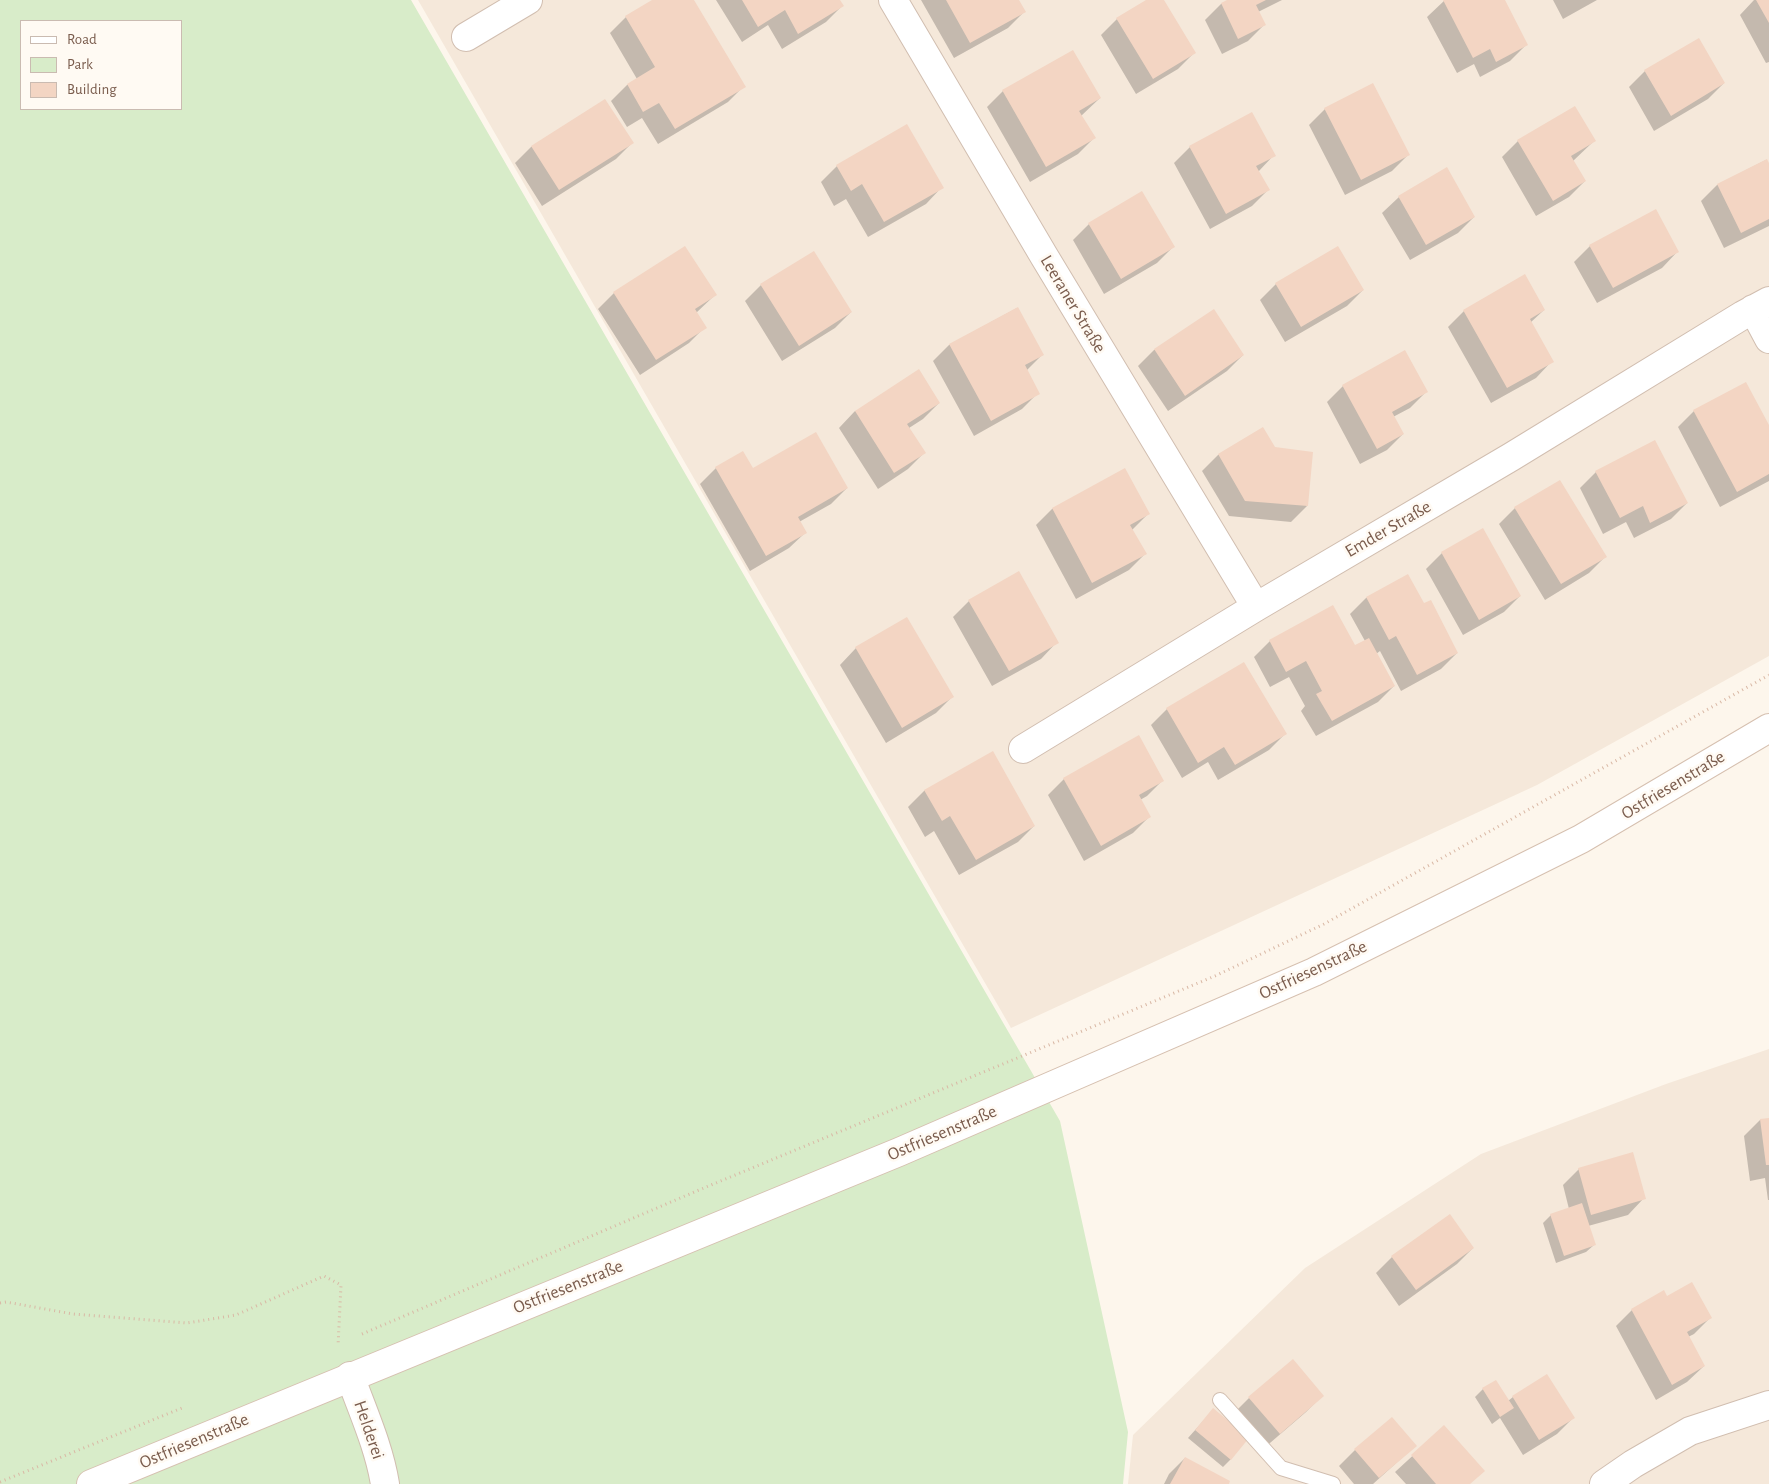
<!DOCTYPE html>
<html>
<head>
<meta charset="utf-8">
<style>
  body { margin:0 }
  #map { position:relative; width:1769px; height:1484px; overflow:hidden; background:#fdf6ec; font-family:"Alegreya Sans",sans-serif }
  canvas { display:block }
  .legend { position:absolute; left:20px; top:20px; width:162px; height:90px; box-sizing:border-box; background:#fffaf3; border:1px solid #cabbb1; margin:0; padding:6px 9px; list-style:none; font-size:15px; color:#7a5c4d }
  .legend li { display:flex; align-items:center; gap:10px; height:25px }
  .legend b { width:25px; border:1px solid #cabbb1 }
</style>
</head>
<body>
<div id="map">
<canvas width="1769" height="1484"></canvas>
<ul class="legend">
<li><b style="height:6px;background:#fff"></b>Road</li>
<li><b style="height:14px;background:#d8ecc9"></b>Park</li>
<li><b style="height:14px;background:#f3d5c3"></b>Building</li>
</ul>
</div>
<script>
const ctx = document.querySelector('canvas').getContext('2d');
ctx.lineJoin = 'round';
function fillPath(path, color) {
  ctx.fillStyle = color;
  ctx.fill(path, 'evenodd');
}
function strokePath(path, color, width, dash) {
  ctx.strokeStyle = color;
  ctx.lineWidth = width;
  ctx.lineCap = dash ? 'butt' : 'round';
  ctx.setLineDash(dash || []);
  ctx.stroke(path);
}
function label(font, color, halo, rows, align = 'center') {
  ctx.font = font + ' "Alegreya Sans",sans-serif';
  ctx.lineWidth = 5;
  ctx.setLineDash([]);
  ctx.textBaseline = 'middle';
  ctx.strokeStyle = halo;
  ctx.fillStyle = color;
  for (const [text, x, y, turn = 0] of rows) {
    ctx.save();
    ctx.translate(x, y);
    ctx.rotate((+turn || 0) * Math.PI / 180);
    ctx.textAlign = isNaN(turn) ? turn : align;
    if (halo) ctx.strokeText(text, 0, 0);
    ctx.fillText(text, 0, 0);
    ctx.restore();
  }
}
const residential = new Path2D(`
  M418 0H1769V656L1537 785 1011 1028Z
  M1769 1049V1484H1128L1133 1435 1305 1268 1481 1154 1666 1084Z`);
const green = new Path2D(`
  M0 0H411L1060 1121 1128 1432 1123 1484H0ZM21 21H181V109H21Z`);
const shadow = new Path2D(`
  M654 0H692L744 86 728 102 658 144 642 118 627 127 611 101 627 85 637 79 610 33 626 17Z
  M716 0H839L842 6 826 22 782 49 768 25 742 42Z
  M921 0H1017L1024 12 1008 28 954 58Z
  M1148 0H1163L1194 53 1178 69 1136 94 1101 35 1117 19Z
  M1230 0H1282L1258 12 1264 25 1248 41 1222 54 1205 20 1221 4Z
  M1445 0H1503L1526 45 1510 61 1480 77 1474 64 1457 73 1427 17Z
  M1553 0H1597L1563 19Z
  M1754 0H1769V62L1766 63 1740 15Z
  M1645 71 1724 83 1708 99 1654 131 1629 87Z
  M1003 91 1100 98 1081 116 1094 138 1078 154 1030 182 987 107Z
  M605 100 632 143 616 159 542 206 515 163 531 147Z
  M1325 109 1408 155 1392 171 1345 195 1309 125Z
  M1518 141H1594L1573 161 1585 181 1569 197 1536 216 1502 157Z
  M1190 147 1274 155 1258 172 1268 190 1252 206 1210 229 1174 163Z
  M1766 160 1769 166V226L1724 248 1701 201 1717 185Z
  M837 166 942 187 926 204 868 237 846 199 834 206 821 182Z
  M1399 197 1474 217 1458 233 1410 260 1382 213Z
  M1089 224 1173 247 1157 263 1104 294 1073 240Z
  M1590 246 1678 251 1662 268 1597 303 1574 262Z
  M1276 284 1363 290 1347 306 1285 342 1260 300Z
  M761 285 851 312 835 328 782 361 745 301Z
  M614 293 715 295 696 313 705 327 689 343 640 375 598 309Z
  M1017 308 1042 355 1026 371 1038 393 1022 409 974 436 933 361 949 345Z
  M1544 310 1530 323 1552 361 1536 378 1491 403 1448 327 1464 311Z
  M1213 311 1243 355 1227 371 1168 411 1138 366 1154 350Z
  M1343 386 1426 392 1410 408 1393 417 1403 434 1387 450 1360 464 1327 402Z
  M939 403 923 419 909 428 924 453 908 469 878 489 839 428 855 411Z
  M1694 411 1769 428V481L1720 507 1678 427Z
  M1263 429 1307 506 1291 522 1229 516 1202 471 1218 455Z
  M716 468 753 469 847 488 831 504 799 522 806 532 789 548 750 571 700 484Z
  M1125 470 1148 514 1132 530 1145 554 1129 570 1076 599 1036 525 1052 509Z
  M1596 472 1687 503 1671 519 1634 538 1626 522 1603 534 1580 488Z
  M1515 508 1605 557 1589 573 1545 600 1499 524Z
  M1442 553 1520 596 1504 612 1463 635 1426 569Z
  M1407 576 1423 605 1457 653 1441 669 1401 691 1380 651 1376 654 1394 686 1378 702 1316 736 1301 711 1305 706 1289 677 1270 687 1254 657 1270 641 1355 647 1365 641 1350 614 1366 598Z
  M969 601 1057 642 1041 659 992 686 953 617Z
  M856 648 952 697 936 713 886 743 840 665Z
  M1244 664 1285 734 1269 750 1218 780 1208 762 1182 778 1151 725 1167 709Z
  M1064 779 1163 780 1147 796 1140 800 1149 817 1133 833 1084 861 1048 795Z
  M925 790 1034 826 1018 842 959 875 934 831 925 837 908 807Z
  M1769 1119V1200H1768L1765 1178 1750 1181 1744 1136 1760 1120Z
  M1579 1169 1644 1198 1628 1215 1588 1226 1594 1245 1586 1252 1556 1263 1543 1223 1551 1215 1569 1209 1563 1185Z
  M1473 1248 1457 1264 1399 1306 1376 1273 1392 1257Z
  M1666 1298 1710 1318 1694 1334 1688 1337 1704 1366 1687 1382 1656 1400 1616 1326 1632 1310Z
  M1483 1389 1508 1401 1513 1397 1573 1418 1557 1434 1523 1455 1500 1418 1492 1424 1475 1397Z
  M1322 1396 1306 1412 1263 1449 1233 1414 1249 1398Z
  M1213 1410 1231 1459 1223 1467 1188 1438Z
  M1444 1427 1470 1484H1406L1395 1472Z
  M1415 1446 1373 1484H1354L1339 1466 1355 1450Z
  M1185 1458 1227 1484H1164L1169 1474Z`);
const building = new Path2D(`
  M652 0H694L746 87 675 129 659 103 643 112 627 84 655 67 625 16Z
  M742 0H840L844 6 798 34 785 10 758 27Z
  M946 0H1019L1026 12 970 43Z
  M1146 0H1164L1196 53 1153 79 1116 18Z
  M1227 0H1266L1256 5 1266 25 1238 39 1221 3Z
  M1443 0H1505L1528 45 1496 62 1490 49 1473 58Z
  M1756 0H1769V23Z
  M1699 38 1725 83 1671 116 1644 70Z
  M1073 50 1101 98 1079 111 1096 138 1046 167 1002 90Z
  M1373 83 1410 155 1361 180 1324 108Z
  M605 99 634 143 559 190 531 146Z
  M1575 106 1596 141 1571 156 1586 181 1553 201 1517 140Z
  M1252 112 1276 156 1256 166 1270 190 1226 214 1189 146Z
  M907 124 944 188 884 222 862 184 851 191 836 165Z
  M1767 159 1769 163V219L1741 233 1717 184Z
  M1447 167 1475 217 1426 245 1398 196Z
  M1142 191 1175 247 1121 279 1088 223Z
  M1656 209 1679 252 1613 288 1589 245Z
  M685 246 717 295 695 309 707 328 656 360 613 292Z
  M1338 246 1364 290 1301 327 1275 283Z
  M814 251 852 312 799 346 760 284Z
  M1525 274 1545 310 1530 319 1554 362 1507 388 1463 310Z
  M1018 307 1044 355 1025 365 1040 394 991 421 949 344Z
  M1214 309 1244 355 1185 396 1154 349Z
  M1405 350 1428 392 1392 412 1404 434 1377 449 1342 385Z
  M919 369 940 403 907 424 926 453 894 473 855 411Z
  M1746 382 1769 425V474L1737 492 1693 410Z
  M1263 427 1275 447 1313 452 1308 506 1245 501 1218 454Z
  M816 432 848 488 798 517 807 533 766 556 715 467 743 451 753 468Z
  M1655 440 1688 503 1650 523 1643 506 1620 518 1595 471Z
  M1125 468 1150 514 1130 525 1147 554 1092 583 1052 508Z
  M1560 480 1607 557 1561 584 1514 507Z
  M1483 528 1521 596 1479 620 1441 552Z
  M1019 571 1059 643 1009 671 968 600Z
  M1408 574 1424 603 1431 600 1458 653 1417 675 1396 636 1389 640 1366 597Z
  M1333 605 1355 645 1369 638 1395 686 1332 721 1316 694 1322 691 1306 661 1286 672 1269 640Z
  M907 617 954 697 902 728 855 647Z
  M1244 662 1287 734 1235 765 1224 747 1198 763 1166 708Z
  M1139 735 1164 781 1139 795 1151 817 1101 846 1063 778Z
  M993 751 1035 826 976 860 950 816 942 821 924 790Z
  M1769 1118V1165H1766L1760 1119Z
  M1633 1152 1646 1199 1591 1215 1578 1168Z
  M1582 1203 1596 1245 1564 1256 1550 1214Z
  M1450 1214 1474 1248 1416 1290 1391 1256Z
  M1692 1282 1712 1318 1687 1332 1705 1366 1672 1385 1631 1309 1664 1290 1667 1296Z
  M1293 1359 1324 1396 1280 1434 1248 1397Z
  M1547 1374 1575 1418 1539 1440 1512 1396Z
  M1496 1380 1514 1408 1500 1417 1482 1388Z
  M1213 1408 1249 1438 1231 1460 1195 1430Z
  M1392 1417 1417 1446 1379 1478 1354 1449Z
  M1444 1425 1485 1471 1470 1484H1436L1411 1455Z
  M1185 1457 1230 1481 1229 1484H1170Z`);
const path = new Path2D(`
  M0 1303 6 1302 73 1314 187 1323 236 1315 324 1276 341 1285 338 1346
  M362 1334 699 1190 1215 976 1324 924 1769 675
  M0 1482 182 1408`);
const service = new Path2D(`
  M1220 1400 1281 1468 1333 1484`);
const minor = new Path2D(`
  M893 0 1044 256 1256 607
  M466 37 528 0
  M1753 309 1769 339
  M1023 749 1256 607 1511 457 1743 315 1769 301
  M350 1376C363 1412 379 1447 385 1484
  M1604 1484 1633 1464 1690 1431 1769 1405`);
const secondary = new Path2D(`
  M91 1484 899 1152 1314 972 1581 839 1769 728`);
const streetNames = [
  ["Leeraner Straße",1073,304,59],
  ["Emder Straße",1388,529,-30],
  ["Ostfriesenstraße",1673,785,-31],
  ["Ostfriesenstraße",1313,970,-25],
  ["Ostfriesenstraße",942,1133,-23],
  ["Ostfriesenstraße",568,1287,-22],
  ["Helderei",369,1430,71],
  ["Ostfriesenstraße",194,1441,-23]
];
fillPath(residential, '#f5e8da');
fillPath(green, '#d8ecc9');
fillPath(shadow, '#0003');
fillPath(building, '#f3d5c3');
strokePath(service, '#d1beb0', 16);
strokePath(minor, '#d1beb0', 30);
strokePath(secondary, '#d6c0b0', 30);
strokePath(path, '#d9b8a5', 3, [1, 4]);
strokePath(service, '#fff', 14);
strokePath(minor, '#fff', 28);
strokePath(secondary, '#fff', 28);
label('18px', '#7a5c4d', '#fffaf3', streetNames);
</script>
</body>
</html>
